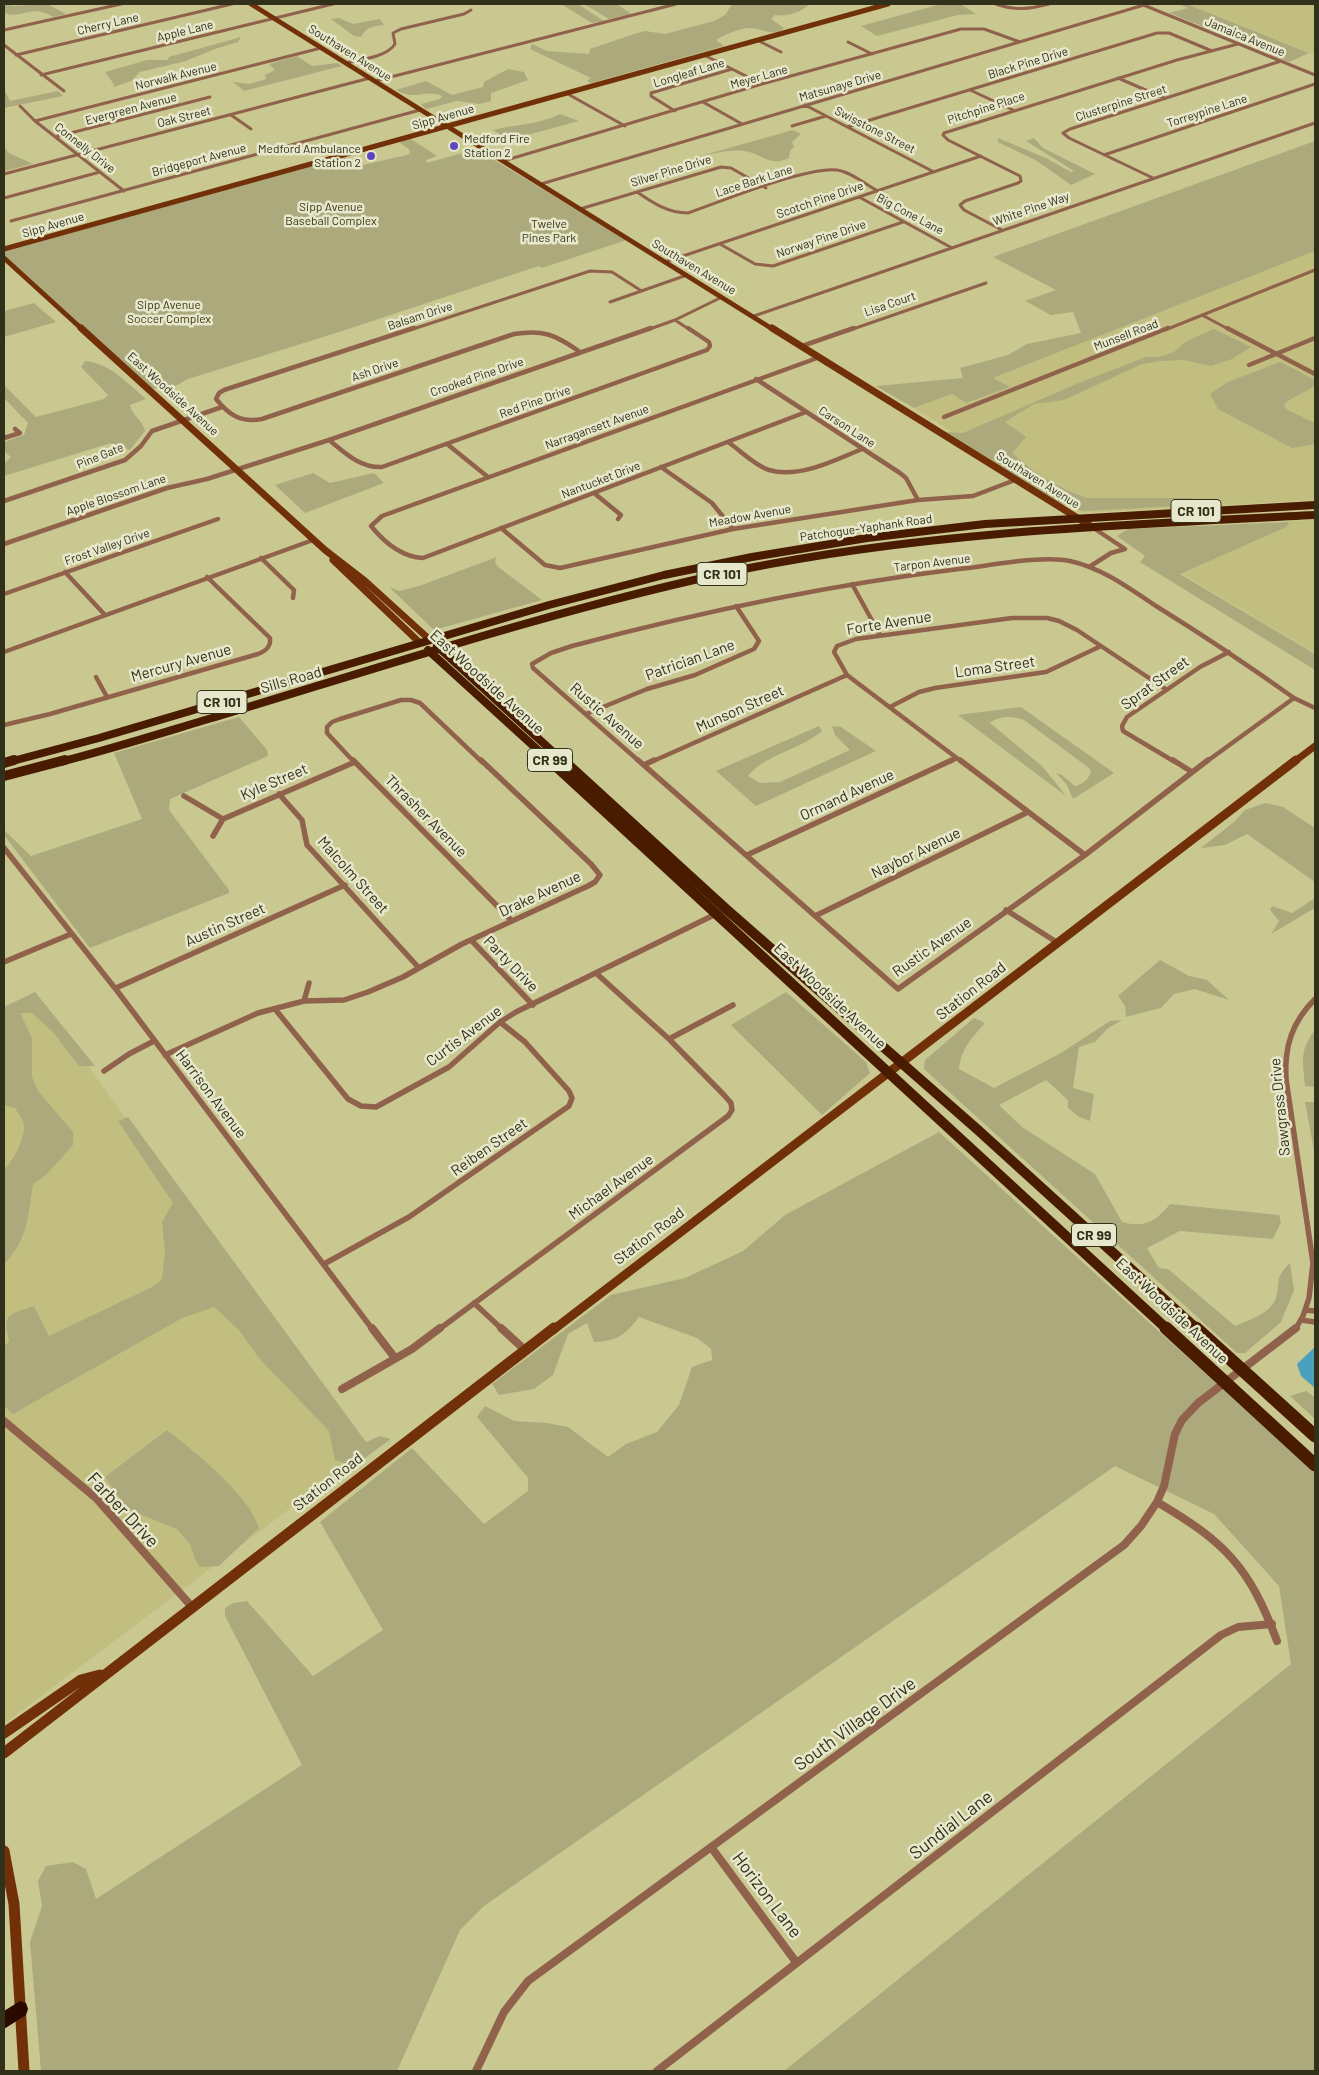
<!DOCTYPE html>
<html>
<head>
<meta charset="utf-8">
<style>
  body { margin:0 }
  #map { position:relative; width:1319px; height:2075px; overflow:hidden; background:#cac891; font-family:Barlow,sans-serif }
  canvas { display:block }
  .frame { position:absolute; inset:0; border:5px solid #31301a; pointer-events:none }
</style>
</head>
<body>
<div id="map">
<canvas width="1319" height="2075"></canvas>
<div class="frame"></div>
</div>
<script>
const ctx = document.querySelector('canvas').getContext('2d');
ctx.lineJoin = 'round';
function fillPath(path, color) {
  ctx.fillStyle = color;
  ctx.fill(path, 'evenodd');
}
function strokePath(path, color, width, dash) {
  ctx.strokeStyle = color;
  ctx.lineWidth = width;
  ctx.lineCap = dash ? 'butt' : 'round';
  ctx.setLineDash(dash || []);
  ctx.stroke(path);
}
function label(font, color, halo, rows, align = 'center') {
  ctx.font = font + ' Barlow,sans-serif';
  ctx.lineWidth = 5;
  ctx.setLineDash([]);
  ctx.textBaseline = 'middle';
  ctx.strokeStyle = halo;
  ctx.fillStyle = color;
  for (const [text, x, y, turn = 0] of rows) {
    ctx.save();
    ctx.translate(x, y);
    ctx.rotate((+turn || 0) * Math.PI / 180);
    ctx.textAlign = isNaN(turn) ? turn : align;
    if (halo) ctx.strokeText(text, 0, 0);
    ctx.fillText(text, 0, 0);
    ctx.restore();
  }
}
const built = new Path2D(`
  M1188 4H1315V55L1198 8Z
  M1315 251V500L1082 513 914 408 952 394 966 403 1009 387 993 378Z
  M1315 520V653L1179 572 1289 521Z
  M38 996 365 1452 4 1724V1011Z`);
const green = new Path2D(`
  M4 4 13 6 47 4 66 14 53 17C32 3 22 20 4 13Z
  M561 4H578L604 21 592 23Z
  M584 4H617L631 14 609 19Z
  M732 4H809C801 13 786 17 775 15L771 19 784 28C773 38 762 28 750 28 739 28 724 35 716 40L724 46 591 83 587 81 591 78 530 49 532 44 547 51 589 54 590 49 634 34 645 31 665 34 714 21 725 15Z
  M941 4 962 5 976 14 958 15 877 36 861 26Z
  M1179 4H1187L1309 53 1289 62 1283 60 1239 40 1250 38 1245 34 1226 26 1212 30 1169 13 1188 8Z
  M339 18 353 24 380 19 384 25C374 26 366 27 361 37L354 36 331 19Z
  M241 37 238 42 215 49 186 61 140 72 131 81 114 87 113 83 105 72 147 60H168L169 57Z
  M297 56 312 66 337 63 342 66 244 91 233 82 250 84 266 79 265 75 275 70 269 64Z
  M508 69 524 72 528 80 491 93V101L479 104 457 101 426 109 421 104 440 99 442 96C424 88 417 102 396 90L426 81 452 95 483 87 484 82Z
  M4 89 10 101 58 91 63 96 4 108Z
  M560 114 579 121 509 140 493 130C516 124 539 125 560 114Z
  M793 130 801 134 792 142 794 147 790 151 789 158C769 168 762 153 744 151 729 149 712 154 697 157Z
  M998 138 1046 158 1071 172 1074 171 1026 141 1034 138 1043 148 1095 174 1071 185 1037 161 998 142Z
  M403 139H411L437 156 426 160 427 163 476 149 627 240 542 268 539 266 336 333 188 379 170 389 165 386 153 389 4 256V251L344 157 358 166 407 155 410 153 409 149 400 143Z
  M1315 141V251L993 378 1010 387 966 403 952 394 914 408 876 386 963 378 960 368 1008 355 1027 344 1081 333 1073 312 1051 315 1025 301 1056 290 993 257Z
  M4 147 9 153 33 164 4 171Z
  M34 303 56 322 4 337V311Z
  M1214 329 1251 347 1232 359 1211 366 1184 360 1161 361 1142 364 1064 400 1034 404 1005 422 1026 437 1012 453C1034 473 1059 489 1087 498H1193L1197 505 1083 511 1061 504 946 432 963 433 1081 382 1146 357H1159L1174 352 1187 341Z
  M85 361C110 363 127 383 146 399L130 405C132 416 143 420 145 431L130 450 111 443 4 476V464L11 457 4 451V442L24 435 28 423 4 398V385L36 417 104 399 108 395 81 367Z
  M1280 362 1315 380V386L1291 399 1284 404 1286 409 1315 423V444L1292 448 1218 409 1210 394 1228 382Z
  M313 473 330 483 374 473 384 483 305 513 275 485Z
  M1288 522 1289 524 1284 528 1180 574 1315 654V670L1140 562 1145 556 1117 536 1128 529Z
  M497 557 495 561 497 566 542 600 434 630 389 587 399 591 419 586Z
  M1021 707 1114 773 1073 799 1067 785 1056 773 1062 775 1075 786C1083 784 1088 780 1091 772L1089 768 1024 720C1013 716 1000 715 990 723L1043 767 1066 796 958 715Z
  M239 717 267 750 268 756 170 799 169 810 229 890V893L90 948 4 835V830L31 856 142 819 114 753Z
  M819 726 822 731C800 750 766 754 748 776L760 783 780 782 850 750 835 735 832 726 841 727 876 751 756 806 716 771Z
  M1265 803 1283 807 1315 828V882L1247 834 1225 845 1201 848 1234 822 1245 810Z
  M1315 898V908L1271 934 1279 921 1270 910 1272 906 1292 913Z
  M1160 960 1189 976 1207 980 1229 1000 1195 989 1174 994 1161 1008 1126 1017 1125 1006 1118 996Z
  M35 992 95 1066H79L53 1032 32 1013H20L32 1038V1077L38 1091 73 1132V1145L47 1174 33 1184C28 1217 28 1239 4 1264V1169C13 1163 25 1137 24 1126 24 1121 18 1113 15 1108L4 1105V1007Z
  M786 992 866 1062 870 1073 822 1115 731 1025Z
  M974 1018 985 1023C972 1038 961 1049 959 1069L994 1088 1061 1053 1110 1021 1122 1020 1107 1029 1095 1042 1079 1047 1073 1088 1094 1094 1090 1121 1079 1117 1068 1108V1100L1046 1080 999 1105 1022 1127 1095 1174 1122 1222C1144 1228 1156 1222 1170 1204L1279 1215 1281 1222 1273 1239 1180 1231 1147 1248 1159 1268 1168 1269 1235 1326C1249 1320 1270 1314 1276 1298 1281 1281 1274 1278 1290 1263L1294 1290 1281 1322 1245 1353H1237L924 1069 925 1060Z
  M1315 1030V1087L1305 1086C1303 1061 1299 1051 1315 1030Z
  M1305 1102H1315V1156Z
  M128 1117 366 1442 380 1436 391 1439 354 1466 335 1460 329 1431 259 1358 239 1330 214 1307 182 1318 13 1414 4 1406V1347L9 1341C3 1311 8 1316 34 1306L49 1336 152 1287 162 1279 165 1252 162 1222 173 1203 118 1121Z
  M939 1132 1315 1473V2071H784L1291 1664 1279 1586 1214 1514 1115 1466 484 1906 460 1930 397 2071H41L30 1942 42 1906 38 1881 46 1866 73 1862 86 1869 96 1899 302 1765 225 1616V1608L233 1603 247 1601 313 1676 383 1630 320 1522 412 1448 484 1524 528 1491V1478L477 1417 485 1406 514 1421 547 1423 568 1427 608 1457 626 1444 657 1432 679 1405 692 1367 712 1360 711 1349 697 1338 639 1317C625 1335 618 1341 594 1342L587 1323 568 1334 553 1375 534 1389 499 1395 492 1384 611 1295 685 1278 743 1251 785 1215Z
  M1306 1391 1315 1397V1419L1290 1396Z
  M167 1430C194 1451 250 1496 259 1528L219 1566 200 1567 195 1559 190 1544 177 1529 127 1509 105 1477Z`);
const water = new Path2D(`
  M1315 1347V1388L1301 1376 1297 1364Z`);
const streetFar3 = new Path2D(`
  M996 4C1015 11 1030 9 1049 4
  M1141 4 1315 75
  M4 30 121 4
  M757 40 781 52
  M848 42 872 54
  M4 45 64 91
  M16 55 232 4
  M704 55 762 84
  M345 63C360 60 387 57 395 44L393 33 401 29 464 14 471 10
  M41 75 333 4
  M1118 78 1164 98
  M375 81 676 4
  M970 90 1013 110
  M566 93 625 126
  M703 102 742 124
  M805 105 934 172
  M20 106 35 121 124 191
  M675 111 651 96V93L732 69
  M231 115 251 129
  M35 121 321 48
  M792 126 826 116
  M847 127 1157 33H1169L1212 51
  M55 137 210 97
  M1104 155 1315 84
  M503 161 762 84 961 29H984L1020 42
  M4 174 370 78
  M1153 178 1069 138 1063 133 1070 129 1281 61
  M541 184 1144 5
  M637 192C653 203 668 213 688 213 720 202 807 166 837 170 851 172 865 184 878 191
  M859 197 952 248
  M4 198 100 172
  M580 209 721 167 731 168 766 188
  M11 221 420 110
  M1002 230 964 210 960 205 965 201 1018 183 1021 181 1020 176 948 140 943 135 944 133 1177 60 1238 44
  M720 244 755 264 773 266 903 222
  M665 262 981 156
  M610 302 687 275
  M1202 315 1230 330
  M754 316 1315 123
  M675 320 690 330
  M410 330 590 271 612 272 640 290
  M647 330 675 320 722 297
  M850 330 986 283
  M1165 330 1315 270`);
const streetFar2 = new Path2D(`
  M414 328 224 390 219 393 216 399C229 415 241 423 262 419L514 334C543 329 556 335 580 352
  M1227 328 1315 374
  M802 346 854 328
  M1249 365 1315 338
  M756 379 900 473 906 478 918 500
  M806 412 423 558C402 557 384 542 371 526L382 516 820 357
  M944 417 1168 328
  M4 438 20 433 15 429
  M329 440C345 453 360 468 382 467L707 350 710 346 709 342 688 328
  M728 442C741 451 754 465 769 470 799 479 835 460 862 449
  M447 444 488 477
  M661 467 712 503 733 529
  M594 493 621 515 618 519
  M4 501 125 460 141 446 152 431 222 407
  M1092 527 1125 549
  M501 528 545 565 560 568 733 529 918 500 973 496 1015 480
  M4 544 167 488 207 479 329 440 651 328
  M261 558 294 590 293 598
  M1089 567 1111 553 1125 549
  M65 572 105 615
  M852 584 880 635
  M4 594 218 519
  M4 652 313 540
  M96 677 107 697
  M1294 698 1315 708
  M890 707 919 692 935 688 1046 672 1101 646
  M586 714 647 689 695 675 754 649 759 641 736 606
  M4 725 50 714 258 654C266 651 271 647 270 638L207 577
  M354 762 327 733V727L332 722 340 719 401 700H411L420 703 482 762
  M640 762 533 668 532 664 551 653 572 646C700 612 827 585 959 569 988 566 1043 555 1070 561 1102 568 1129 588 1156 606 1203 635 1249 666 1294 698
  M651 762 847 675
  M949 762 957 758
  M962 762 847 675 834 652 837 646 856 639 1012 618H1047L1059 621 1077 630 1167 690
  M1175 762 1123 731 1122 726 1127 717 1200 667 1229 652
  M1206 762 1294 698`);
const streetFar1 = new Path2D(`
  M353 760 512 921
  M481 760 591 864 600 875 595 882 588 886 512 921
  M638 760 898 989 1085 855 1208 760
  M960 760 1085 855
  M1173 760 1192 772
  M644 765 654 760
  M279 794 302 820 307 845 419 968
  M184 796 223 819
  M213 836 223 819 355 762
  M4 848 118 992 373 1330
  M747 855 952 760
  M1006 910 1058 943
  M815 916 1028 812
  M472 941 533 1005
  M4 962 71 934
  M116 988 345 885
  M304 1001 309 983
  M275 1009 348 1099 361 1106 376 1107 449 1067 500 1022 516 1012 718 913
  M669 1039 733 1005
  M165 1055 258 1013 304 1001 344 1000 368 992 403 977 462 944 512 921
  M104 1071 129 1054 154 1041
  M324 1264 409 1217 569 1106 572 1098 569 1091 525 1042 500 1022
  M474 1303 503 1330
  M1305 1310 1315 1311
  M1301 1320 1315 1322
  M438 1330 728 1116 732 1110 731 1103 724 1095 669 1039 597 974
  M1295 1330 1303 1316 1309 1298 1313 1263 1286 1079C1284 1047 1292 1022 1315 999`);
const street = new Path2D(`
  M372 1328 395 1358
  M501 1328 525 1350
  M342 1389 412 1349 440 1328
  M4 1421 97 1499 192 1607
  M1157 1502C1225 1542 1249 1566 1277 1641
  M711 1847 796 1962
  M476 2071 504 2012 528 1981 1124 1545 1141 1526 1157 1502 1164 1486 1175 1434 1182 1420 1198 1403 1296 1328
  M657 2071 1221 1635 1238 1627 1272 1624`);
const secondaryFar3 = new Path2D(`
  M251 4 774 330
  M4 249 888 4
  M4 258 83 330`);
const secondaryFar2 = new Path2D(`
  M81 328 325 550 365 581 430 640
  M772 328 1092 527
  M333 560 420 643
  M1294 762 1315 746`);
const secondaryFar1 = new Path2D(`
  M553 1330C801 1141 1048 950 1296 760`);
const secondary = new Path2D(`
  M4 1733 81 1680 100 1675
  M4 1753 554 1328
  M4 1851 14 1904 24 2071`);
const primaryFar2 = new Path2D(`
  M437 646 564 762
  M428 650 551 762
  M9 762 99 738 549 605 664 575 752 557 867 538 985 524 1315 505
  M60 762C115 748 168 731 222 715 394 663 567 606 744 569 932 531 1124 525 1315 515`);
const primaryFar1 = new Path2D(`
  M549 760 1168 1330
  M563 760 726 909 978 1130 1198 1330
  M4 763 14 760
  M4 776 65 760`);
const primary = new Path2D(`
  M1166 1328 1315 1465
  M1196 1328 1315 1436`);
const highway = new Path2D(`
  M20 2001 26 2003 28 2009 26 2015 4 2029V2011Z`);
const markers = [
  [454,146,5,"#5d47bf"],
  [371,156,5,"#5d47bf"]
];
const farStreetnames = [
  ["Cherry Lane",108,24,-13],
  ["Apple Lane",185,31,-14],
  ["Jamaica Avenue",1245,37,22],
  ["Southaven Avenue",350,53,32],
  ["Black Pine Drive",1028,63,-17],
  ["Longleaf Lane",689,73,-17],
  ["Norwalk Avenue",176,76,-14],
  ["Meyer Lane",759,77,-16],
  ["Matsunaye Drive",840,86,-16],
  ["Clusterpine Street",1121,103,-18],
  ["Pitchpine Place",986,108,-18],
  ["Evergreen Avenue",131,109,-15],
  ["Torreypine Lane",1207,111,-18],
  ["Oak Street",184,117,-14],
  ["Sipp Avenue",443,117,-16],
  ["Swisstone Street",875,130,27],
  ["Connelly Drive",85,148,38],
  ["Bridgeport Avenue",199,160,-15],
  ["Silver Pine Drive",671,171,-17],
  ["Lace Bark Lane",754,181,-18],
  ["Scotch Pine Drive",820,200,-19],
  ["White Pine Way",1031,209,-19],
  ["Big Cone Lane",910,214,28],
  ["Sipp Avenue",53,225,-16],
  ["Norway Pine Drive",821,239,-19],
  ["Southaven Avenue",694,267,31],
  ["Lisa Court",890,304,-19],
  ["Balsam Drive",420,316,-18],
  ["Munsell Road",1126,335,-21],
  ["Ash Drive",375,370,-19],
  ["Crooked Pine Drive",477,377,-19],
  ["East Woodside Avenue",173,394,42],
  ["Red Pine Drive",535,402,-20],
  ["Narragansett Avenue",597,427,-20],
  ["Carson Lane",847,427,33],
  ["Pine Gate",100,456,-22],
  ["Nantucket Drive",601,480,-21],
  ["Southaven Avenue",1038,480,32],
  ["Apple Blossom Lane",116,495,-19],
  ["Meadow Avenue",750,516,-10],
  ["Patchogue-Yaphank Road",866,528,-8],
  ["Frost Valley Drive",107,547,-19],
  ["Tarpon Avenue",932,563,-7]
];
const farPoinames = [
  ["Medford Fire",464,139],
  ["Station 2",464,153],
  ["Medford Ambulance",361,149,"right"],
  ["Station 2",361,163,"right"]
];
const farParknames = [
  ["Sipp Avenue",331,207],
  ["Baseball Complex",331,221],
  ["Twelve",549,224],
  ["Pines Park",549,238],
  ["Sipp Avenue",169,305],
  ["Soccer Complex",169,319]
];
const shields = [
  [1196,511,50],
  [722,574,50],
  [222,702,50],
  [550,760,45],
  [1094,1235,45]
];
const shieldNames = [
  ["CR 101",1196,511],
  ["CR 101",722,574],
  ["CR 101",222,702],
  ["CR 99",550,760],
  ["CR 99",1094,1235]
];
const streetNames = [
  ["Forte Avenue",889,623,-9],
  ["Patrician Lane",690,660,-20],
  ["Mercury Avenue",181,663,-16],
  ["Loma Street",995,667,-8],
  ["Sills Road",291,680,-16],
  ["East Woodside Avenue",487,682,42],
  ["Sprat Street",1155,683,-36],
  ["Munson Street",740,709,-24],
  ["Rustic Avenue",607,716,41],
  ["Kyle Street",274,782,-23],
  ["Ormand Avenue",847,795,-25],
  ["Thrasher Avenue",426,816,45],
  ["Naybor Avenue",916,853,-26],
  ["Malcolm Street",353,875,48],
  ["Drake Avenue",540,894,-25],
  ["Austin Street",225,925,-24],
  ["Rustic Avenue",932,947,-35],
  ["Party Drive",511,964,46],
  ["Station Road",971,991,-38],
  ["East Woodside Avenue",830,996,43],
  ["Curtis Avenue",464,1036,-37],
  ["Harrison Avenue",211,1094,53],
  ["Sawgrass Drive",1280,1107,-96],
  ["Reiben Street",489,1147,-35],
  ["Michael Avenue",611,1187,-36],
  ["Station Road",649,1236,-37],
  ["East Woodside Avenue",1172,1311,43],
  ["Station Road",328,1482,-38]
];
const nearStreetnames = [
  ["Farber Drive",123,1510,47],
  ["South Village Drive",855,1724,-36],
  ["Sundial Lane",951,1825,-38],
  ["Horizon Lane",767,1895,53]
];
fillPath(built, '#c1be80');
fillPath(green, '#acaa7d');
fillPath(water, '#4b9fbf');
strokePath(streetFar3, '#90624c', 3);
strokePath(streetFar2, '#90624c', 4.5);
strokePath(streetFar1, '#90624c', 5.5);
strokePath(street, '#90624c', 8);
strokePath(secondaryFar3, '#723009', 5);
strokePath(secondaryFar2, '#723009', 7);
strokePath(secondaryFar1, '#723009', 9);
strokePath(secondary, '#723009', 11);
strokePath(primaryFar2, '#491c02', 8);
strokePath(primaryFar1, '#491c02', 10);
strokePath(primary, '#491c02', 13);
fillPath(highway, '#2a0900');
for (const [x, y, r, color] of markers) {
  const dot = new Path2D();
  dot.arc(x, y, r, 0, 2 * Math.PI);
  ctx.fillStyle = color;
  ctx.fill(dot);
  strokePath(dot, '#e7e7cc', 2);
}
label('12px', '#31301a', '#e7e7cc', farStreetnames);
label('12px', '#31301a', '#e7e7cc', farPoinames, 'left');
label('12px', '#393817', '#e7e7cc', farParknames);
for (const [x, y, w] of shields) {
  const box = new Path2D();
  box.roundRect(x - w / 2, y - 11.5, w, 23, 4);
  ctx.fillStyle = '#e7e7cc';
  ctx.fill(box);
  strokePath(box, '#31301a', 1);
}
label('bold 14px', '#31301a', null, shieldNames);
label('15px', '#31301a', '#e7e7cc', streetNames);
label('18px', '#31301a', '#e7e7cc', nearStreetnames);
</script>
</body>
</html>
